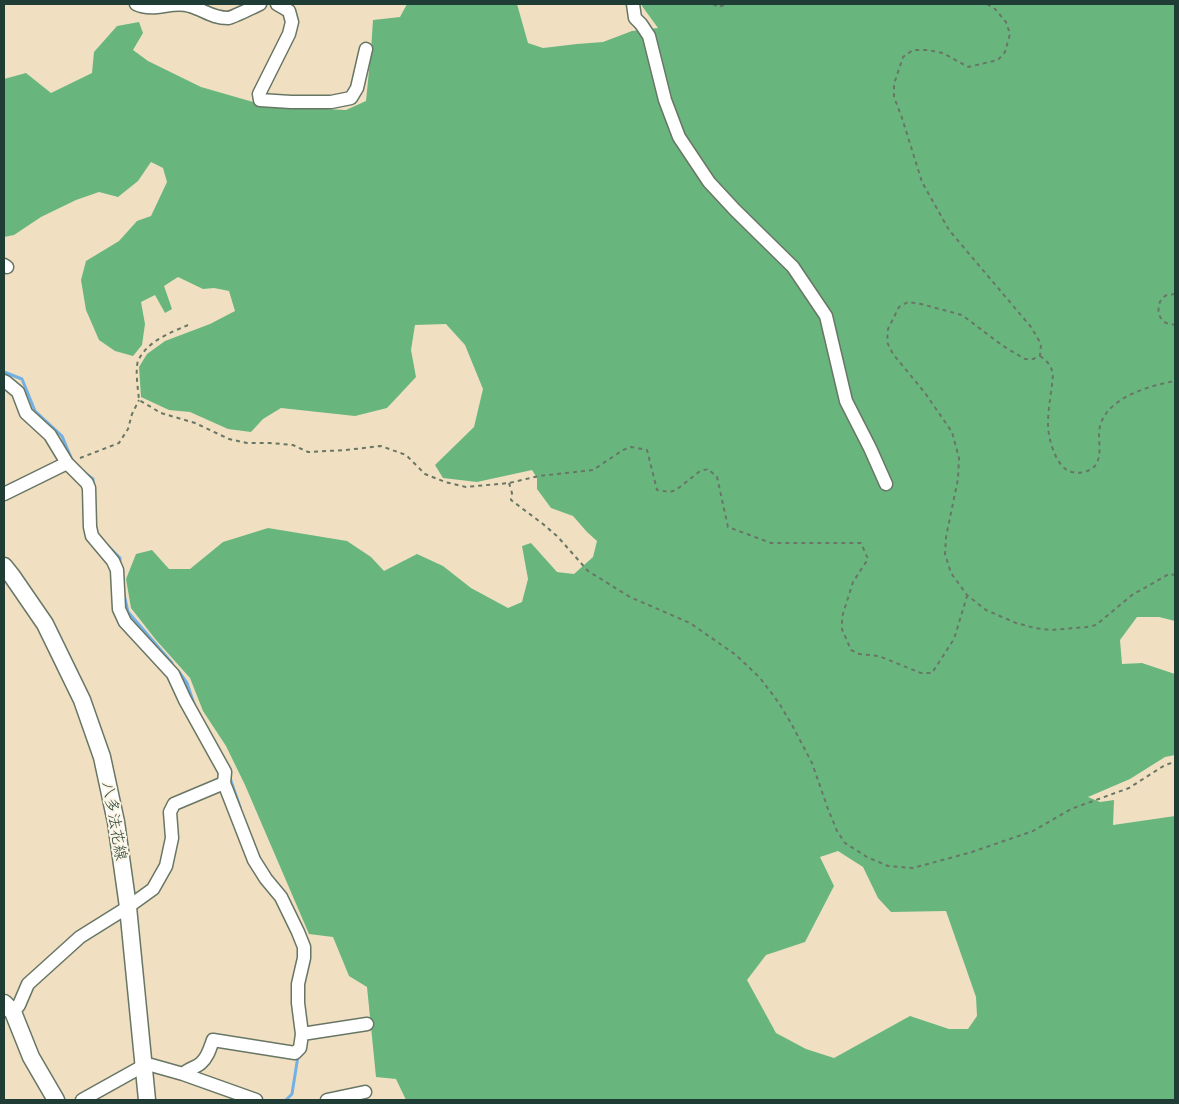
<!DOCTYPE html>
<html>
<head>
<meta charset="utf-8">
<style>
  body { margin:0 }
  #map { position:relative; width:1179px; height:1104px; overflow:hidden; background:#f0e0c1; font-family:"Comic Neue",sans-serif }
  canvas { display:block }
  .frame { position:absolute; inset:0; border:5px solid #1f3d34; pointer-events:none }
</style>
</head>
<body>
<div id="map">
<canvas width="1179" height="1104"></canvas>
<div class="frame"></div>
</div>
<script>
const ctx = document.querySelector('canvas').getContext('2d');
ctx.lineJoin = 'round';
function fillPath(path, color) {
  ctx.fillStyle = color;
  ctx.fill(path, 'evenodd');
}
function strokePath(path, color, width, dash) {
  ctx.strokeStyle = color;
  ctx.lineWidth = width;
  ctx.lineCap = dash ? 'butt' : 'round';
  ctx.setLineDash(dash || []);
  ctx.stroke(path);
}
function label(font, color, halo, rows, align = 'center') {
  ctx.font = font + ' "Comic Neue","Klee One",sans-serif';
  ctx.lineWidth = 4;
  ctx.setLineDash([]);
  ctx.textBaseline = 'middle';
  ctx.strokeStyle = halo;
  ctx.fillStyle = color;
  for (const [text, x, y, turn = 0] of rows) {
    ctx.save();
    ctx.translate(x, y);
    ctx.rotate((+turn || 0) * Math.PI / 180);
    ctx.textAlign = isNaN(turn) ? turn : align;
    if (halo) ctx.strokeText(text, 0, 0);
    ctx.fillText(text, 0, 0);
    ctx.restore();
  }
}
const forest = new Path2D(`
  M407 4H517L528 43 543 48 577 44 603 42 632 31 658 28 642 6V4H1175V621L1159 617H1137L1120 640 1122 664 1142 663 1175 674V755L1165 757 1130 779 1088 797 1100 802 1114 800 1113 825 1175 816V1100H406L396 1079 376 1077 367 987 349 976 333 937 309 934 245 785 226 746 203 711 190 678 156 640 131 608 126 579 136 554 152 550 169 569H190L223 542 268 528 347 541 371 557 384 571 417 554 443 566 471 588 508 608 522 602 528 579 522 546 531 543 557 572 574 574 593 557 597 541 587 532 573 516 551 508 537 489V478L532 470 477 482 443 478 435 465 474 427 483 389 465 345 446 324 415 325 411 350 416 377 387 408 355 416 281 408 263 419 251 432 228 429 190 412 169 410 141 397 139 367 147 354 165 341 210 324 235 311 229 291 214 288 203 289 178 277 164 286 172 309 165 313 155 295 141 302 145 324 142 345 133 356 115 351 99 340 86 310 81 280 86 261 119 241 137 221 151 216 167 182 163 168 151 162 138 181 118 197 99 192 76 200 41 217 14 235 4 237V79L26 73 51 93 92 73 94 52 117 26 139 22 143 33 133 50 148 61 201 87 267 106 346 110 366 101 371 50 373 20 400 17ZM838 851 863 867 878 898 891 912 946 911 976 997 977 1016 968 1029H949L910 1016 834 1058 806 1049 776 1033 747 980 766 955 805 942 834 886 820 857Z`);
const stream = new Path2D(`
  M4 372 22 379 35 411 62 436 72 460
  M85 473 93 479V485
  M108 546 120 558V565
  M124 594 128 612 172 663
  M179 672 187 683 194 704
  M229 775 240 807
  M286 1100 292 1094 298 1056`);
const path = new Path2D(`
  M713 4 719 7 726 4
  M987 4 995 9 1006 22 1010 34 1005 52 998 60 968 67 943 53 928 50H913L903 57 894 84V97L902 118 922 182 949 230 1031 327 1041 344 1040 356 1033 359H1025L1003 346 962 315 921 304 908 302 899 307 888 329 887 342 893 354 925 393 952 432 959 458 958 479 946 537 945 554 951 573 967 595 986 610 1016 623 1035 628 1051 630 1087 627 1096 625 1132 595 1169 574 1175 575
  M1175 294C1174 294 1168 295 1167 295 1157 299 1156 314 1163 321 1166 324 1171 324 1175 325
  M188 325C170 333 147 341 138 361 135 370 138 389 139 400L161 413 195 423 229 439 247 443H270L293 445 308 452 346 450 381 446 406 455 425 474 445 482 466 487 509 483 539 476 593 470 623 450 631 447 647 450 657 490 670 492 676 490 700 471 708 469 717 477 728 527 771 543H861L868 559 853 582 842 617V629L851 650 859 654 879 656 921 673H932L954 639 967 596
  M1040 356C1047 361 1051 365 1053 374 1052 390 1048 407 1048 424 1048 438 1056 469 1072 472 1080 474 1088 472 1094 467 1102 458 1099 445 1099 434 1100 399 1148 386 1175 381
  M80 458 119 443 128 429 132 414 139 400
  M509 483 512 493 511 500 543 524 558 537 588 571 630 597 690 623 736 655 760 678 779 703 792 725 812 763 828 809 837 831 845 843 867 857 888 866 913 868 972 852 1033 831 1071 809 1129 788 1165 765 1175 762`);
const minor = new Path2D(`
  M136 4C155 13 172 0 190 6 204 10 212 18 228 18 234 17 253 7 260 4
  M277 4 289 11 292 22 289 34 259 94 260 100 291 102H331L351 98 357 88 366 49
  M633 4 635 18 641 24 649 36 665 100 679 137 709 182 735 210 793 267 826 316 846 401 870 448 886 484
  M4 265 7 267
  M4 381 6 382 18 392 26 413 50 435 67 463
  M4 494 67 463 87 483 89 488 90 527 92 536 113 561 117 570 119 609 125 622 173 674 185 700 225 772 224 783 174 804 170 812 172 838 166 866 153 889 128 907 80 937 28 984 19 1005 13 1012
  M302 1034 367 1024
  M183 1074 256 1100
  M82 1100 143 1066 151 1065 183 1074C189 1068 196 1068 201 1063 208 1057 210 1048 213 1040L295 1053 300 1048 302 1034 298 1003V984L304 958V947L298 932 281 897 266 879 254 860 224 783
  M327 1100 365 1092`);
const major = new Path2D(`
  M4 566 12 576 45 624 82 700 102 757 116 822 128 907 147 1100
  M4 1003 13 1012 31 1057 56 1100`);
const streetNames = [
  ["八多法花線",114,821,80]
];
fillPath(forest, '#68b67e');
strokePath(stream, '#71b1e5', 3);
strokePath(minor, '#687665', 15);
strokePath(major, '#687665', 19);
strokePath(path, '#687665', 2, [4, 4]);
strokePath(minor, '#fff', 12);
strokePath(major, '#fff', 16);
label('16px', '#1f3d34', '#fcf5e5', streetNames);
</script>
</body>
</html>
